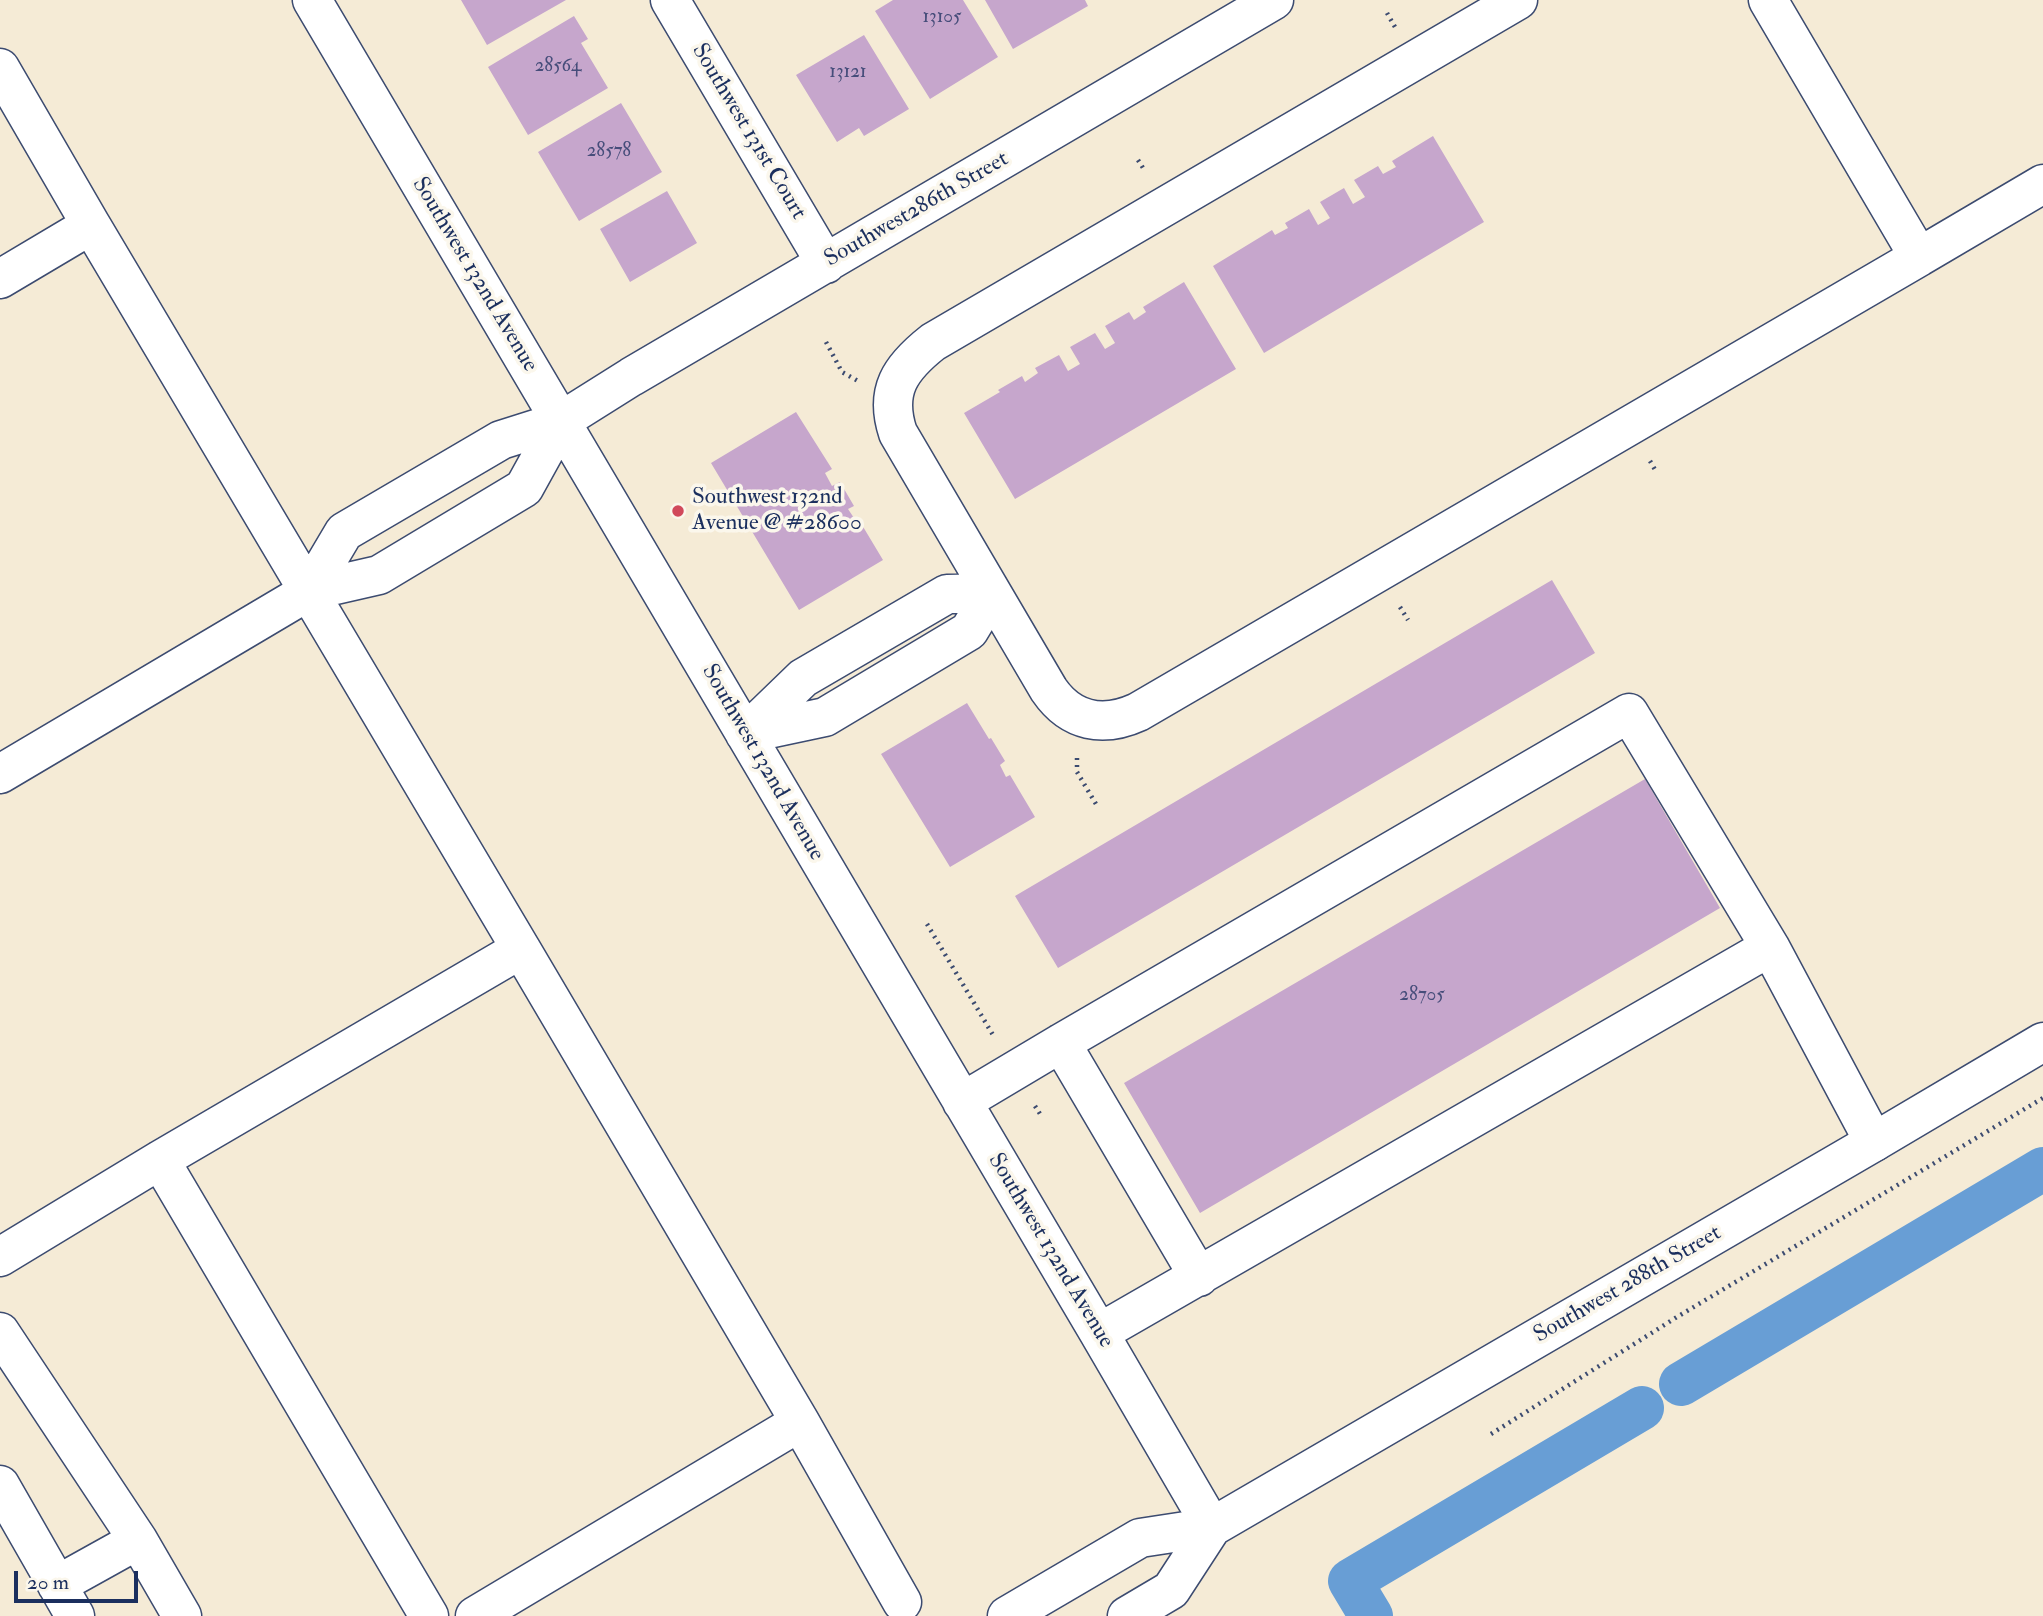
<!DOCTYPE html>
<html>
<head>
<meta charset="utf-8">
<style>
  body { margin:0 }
  #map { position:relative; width:2043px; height:1616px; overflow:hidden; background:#f5ebd6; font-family:"IM FELL Double Pica",serif }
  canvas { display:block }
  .scale { position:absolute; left:14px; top:1571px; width:124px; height:32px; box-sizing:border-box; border:4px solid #1b2f5e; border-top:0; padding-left:9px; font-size:21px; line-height:24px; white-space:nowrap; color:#1b2f5e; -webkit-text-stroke:5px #fbf7ec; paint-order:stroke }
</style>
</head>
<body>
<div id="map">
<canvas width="2043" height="1616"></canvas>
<div class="scale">20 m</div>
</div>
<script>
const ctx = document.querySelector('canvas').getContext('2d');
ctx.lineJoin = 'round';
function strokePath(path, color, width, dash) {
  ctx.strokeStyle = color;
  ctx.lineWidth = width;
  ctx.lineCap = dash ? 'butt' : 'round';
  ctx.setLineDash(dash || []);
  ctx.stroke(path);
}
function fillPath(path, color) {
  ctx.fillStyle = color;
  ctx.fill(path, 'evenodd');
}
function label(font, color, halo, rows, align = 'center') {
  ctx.font = font + ' "IM FELL Double Pica",serif';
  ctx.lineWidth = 7;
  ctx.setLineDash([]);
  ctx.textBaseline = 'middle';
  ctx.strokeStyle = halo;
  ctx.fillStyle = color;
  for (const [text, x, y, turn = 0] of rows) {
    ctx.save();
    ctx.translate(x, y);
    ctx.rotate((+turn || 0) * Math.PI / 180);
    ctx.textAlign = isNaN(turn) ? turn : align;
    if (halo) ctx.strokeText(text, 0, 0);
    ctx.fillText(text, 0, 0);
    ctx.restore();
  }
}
const canal = new Path2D(`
  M1681 1384 2043 1169
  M1371 1616 1350 1581 1642 1408`);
const building = new Path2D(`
  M461 0H566L487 45Z
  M893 0H963L998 57 930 99 875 11Z
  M985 0H1085L1088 6 1013 49Z
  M574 16 588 39 581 43 608 88 528 135 488 67Z
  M864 35 909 109 864 136 859 128 837 142 796 75Z
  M621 103 662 172 579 221 538 152Z
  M1433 136 1484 222 1264 353 1213 266 1272 230 1275 235 1288 228 1285 223 1309 209 1318 225 1330 218 1320 202 1344 188 1353 204 1365 197 1354 180 1378 166 1383 174 1396 167 1392 161Z
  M667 191 697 243 630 282 600 229Z
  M1184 282 1236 369 1015 499 964 413 1000 392 998 390 1022 376 1025 382 1038 373 1035 368 1059 355 1068 371 1080 364 1070 347 1095 333 1105 349 1115 343 1105 326 1129 312 1134 320 1146 312 1143 307Z
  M796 412 832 469 825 473 832 486 840 482 854 506 848 509 856 521 859 520 883 560 799 610 711 463Z
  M1552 580 1595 653 1058 968 1015 896Z
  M967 703 989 739 991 738 1005 761 1000 765 1006 777 1010 775 1035 817 950 867 881 754Z
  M1645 779 1720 908 1200 1213 1124 1083Z`);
const path = new Path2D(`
  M1387 13 1395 27
  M1138 160 1145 171
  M826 342 842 372 858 381
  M1650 461 1657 473
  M1400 607 1408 620
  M1077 758V772L1096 804
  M927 924 993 1035
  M1035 1106 1042 1117
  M1491 1434 1677 1317 2043 1098`);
const minor = new Path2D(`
  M312 0 1099 1333 1212 1527
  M670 0 826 264
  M1518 0 933 342C900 368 884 391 898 433L1049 690C1071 722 1103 728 1138 712L1919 257 1768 0
  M0 68 91 225 0 279
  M91 225 521 949
  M1919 257 2043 184
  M309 591 344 532 501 440 561 421 631 377 1274 0
  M992 593 969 631 825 717 745 734 803 678 947 594Z
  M0 774 309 591 379 575 524 488 561 421
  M1770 947 1874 1142
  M1061 1043 1199 1277
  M962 1102 1061 1043 1629 713 1770 947 1099 1333
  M160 1160 429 1616
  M0 1257 160 1160 521 949 800 1422 902 1602
  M0 1332 138 1540 182 1616
  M0 1485 75 1616
  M57 1585 138 1540
  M475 1616 800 1422`);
const major = new Path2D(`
  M1007 1616 1140 1538 1212 1527 1874 1142 2043 1042
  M1127 1616 1171 1590 1212 1527`);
const markers = [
  [678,511,7,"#d1495b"]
];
const numberNames = [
  ["13105",942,18],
  ["28564",558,67],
  ["13121",848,73],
  ["28578",609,152],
  ["28705",1422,996]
];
const streetNames = [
  ["Southwest 131st Court",748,132,59],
  ["Southwest286th Street",917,210,-30],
  ["Southwest 132nd Avenue",474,275,59],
  ["Southwest 132nd Avenue",762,763,60],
  ["Southwest 132nd Avenue",1050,1251,59],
  ["Southwest 288th Street",1628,1285,-30]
];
const poiNames = [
  ["Southwest 132nd",692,498],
  ["Avenue @ #28600",692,524]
];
strokePath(canal, '#689ed5', 44);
fillPath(building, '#c6a6cc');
strokePath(minor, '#3c4b70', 41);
strokePath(major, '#3c4b70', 41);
strokePath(path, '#3c4b70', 4.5, [2, 5]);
strokePath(minor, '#fff', 38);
strokePath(major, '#fff', 38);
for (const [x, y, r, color] of markers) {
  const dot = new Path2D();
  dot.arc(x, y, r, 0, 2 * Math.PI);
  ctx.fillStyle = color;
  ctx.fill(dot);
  strokePath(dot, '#fbf7ec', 2.5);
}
label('19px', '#464d7a', null, numberNames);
label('23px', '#1b2f5e', '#fbf7ec', streetNames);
label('23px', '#1b2f5e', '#fbf7ec', poiNames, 'left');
</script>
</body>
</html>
